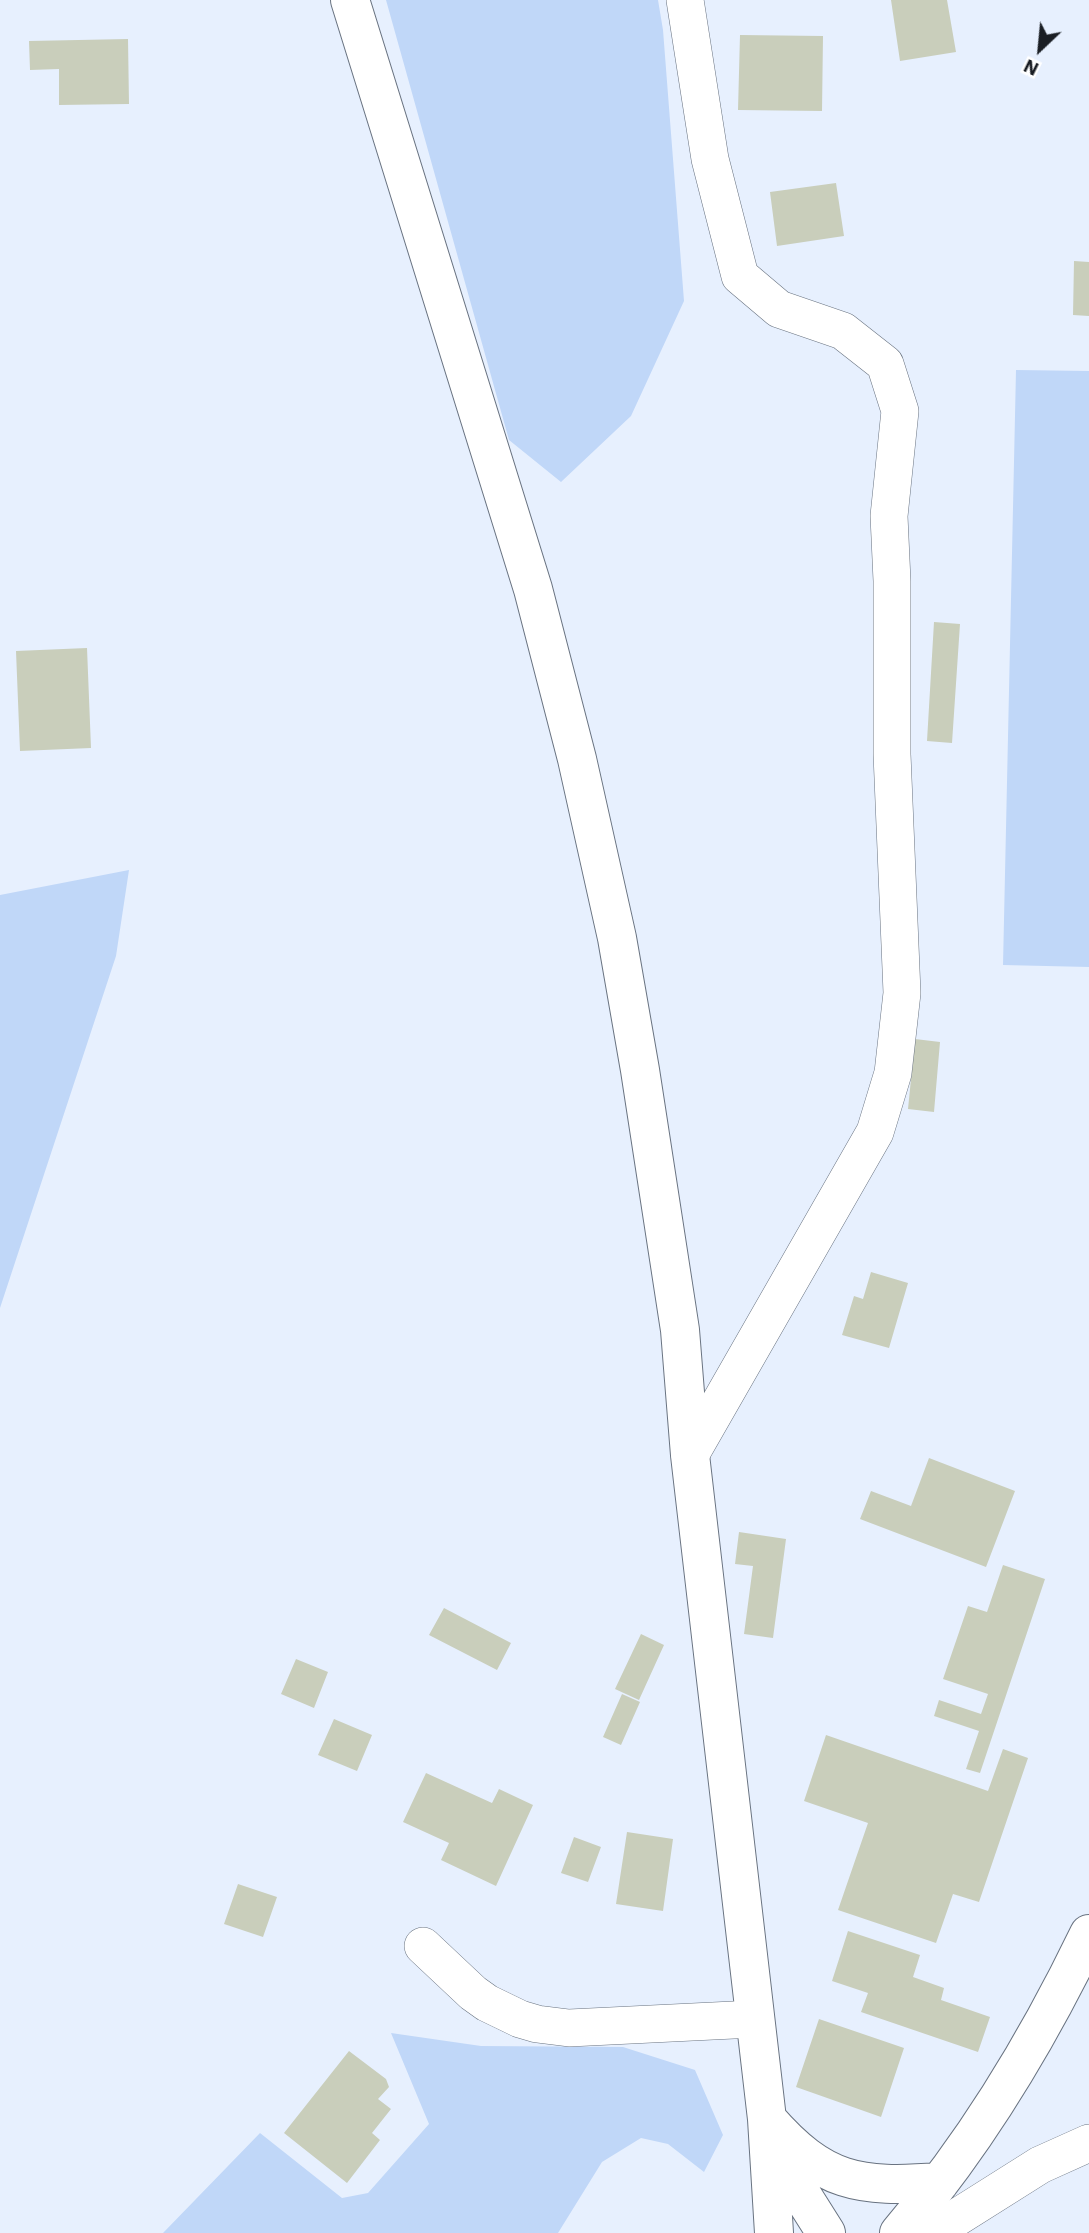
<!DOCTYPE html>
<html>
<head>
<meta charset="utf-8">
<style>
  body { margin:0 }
  #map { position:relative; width:1089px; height:2233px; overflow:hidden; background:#e7f0fe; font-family:"IBM Plex Sans",sans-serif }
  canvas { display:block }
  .north { position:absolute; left:1005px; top:14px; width:70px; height:70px; -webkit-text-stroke:5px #fff; paint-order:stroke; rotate:206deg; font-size:19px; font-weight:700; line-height:28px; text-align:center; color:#1a1e24 }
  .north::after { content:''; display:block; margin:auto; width:24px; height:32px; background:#1a1e24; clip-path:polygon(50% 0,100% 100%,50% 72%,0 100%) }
</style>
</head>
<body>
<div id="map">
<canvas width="1089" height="2233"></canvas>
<div class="north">N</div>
</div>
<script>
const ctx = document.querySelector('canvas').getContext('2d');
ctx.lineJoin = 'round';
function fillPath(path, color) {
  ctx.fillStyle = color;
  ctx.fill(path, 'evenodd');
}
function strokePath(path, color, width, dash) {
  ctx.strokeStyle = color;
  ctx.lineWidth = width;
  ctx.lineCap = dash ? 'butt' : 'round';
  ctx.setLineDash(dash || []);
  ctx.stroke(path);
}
const green = new Path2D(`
  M386 0H658L663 30 684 301 631 416 561 482 509 440Z
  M1016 370 1089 371V967L1003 965Z
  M129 870 116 956 0 1308V895Z
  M391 2033 481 2046 623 2047 695 2070 723 2135 704 2172 668 2144 641 2138 602 2162 558 2233H163L260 2133 342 2198 368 2193 429 2124Z`);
const building = new Path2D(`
  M891 0H947L956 52 900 61Z
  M740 35 823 36 822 111 738 110Z
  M128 39 129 104 59 105V69L30 70 29 41Z
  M836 183 844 236 777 246 770 192Z
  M1074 261 1089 262V316L1073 315Z
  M934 622 960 624 952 743 927 741Z
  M87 648 91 748 20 751 16 651Z
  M915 1039 940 1042 934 1112 908 1109Z
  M871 1272 908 1283 889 1348 842 1335 854 1296 863 1299Z
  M929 1458 1015 1491 986 1567 860 1519 871 1491 911 1506Z
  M739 1532 786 1539 773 1638 744 1634 753 1566 735 1564Z
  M1003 1565 1045 1579 980 1773 966 1769 979 1731 934 1716 939 1700 981 1714 988 1694 943 1679 968 1606 987 1612Z
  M444 1608 511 1643 497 1670 429 1635Z
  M641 1634 664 1645 639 1700 615 1689Z
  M296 1659 328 1672 314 1708 281 1694Z
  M622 1694 640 1702 621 1745 603 1737Z
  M334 1719 372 1735 357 1771 318 1755Z
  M826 1735 988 1791 1003 1749 1028 1758 979 1902 953 1894 936 1943 838 1910 868 1823 804 1801Z
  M426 1773 492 1803 499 1789 533 1805 496 1886 441 1860 449 1843 403 1822Z
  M627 1832 673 1839 663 1911 616 1904Z
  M574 1837 601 1847 588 1882 561 1873Z
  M238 1884 277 1897 263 1937 224 1924Z
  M848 1931 920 1955 913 1977 944 1988 941 2000 990 2017 978 2052 861 2012 868 1993 832 1981Z
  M819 2019 904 2048 881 2117 796 2087Z
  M349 2051 386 2079 389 2087 378 2099 391 2109 372 2133 380 2140 347 2183 284 2133Z`);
const street = new Path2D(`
  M685 0 710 159 740 276 779 309 843 331 885 364 900 411 889 516 892 581V754L902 993 893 1073 875 1132 690 1455
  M423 1946 473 1993 487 2003 520 2019 537 2024 569 2028 754 2019
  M913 2233 956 2218 1040 2165 1089 2143`);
const secondary = new Path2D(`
  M350 0 533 589 577 759 617 938 640 1070 680 1330 690 1455 767 2119 774 2233
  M767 2119C823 2183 858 2188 940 2182
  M776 2141 797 2187 826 2233
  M899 2233C977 2142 1037 2042 1089 1934`);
fillPath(green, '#c0d7f8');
fillPath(building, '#c9cebb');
strokePath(street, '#697381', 38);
strokePath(secondary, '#697381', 40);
strokePath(street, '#fff', 37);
strokePath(secondary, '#fff', 38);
</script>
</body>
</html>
